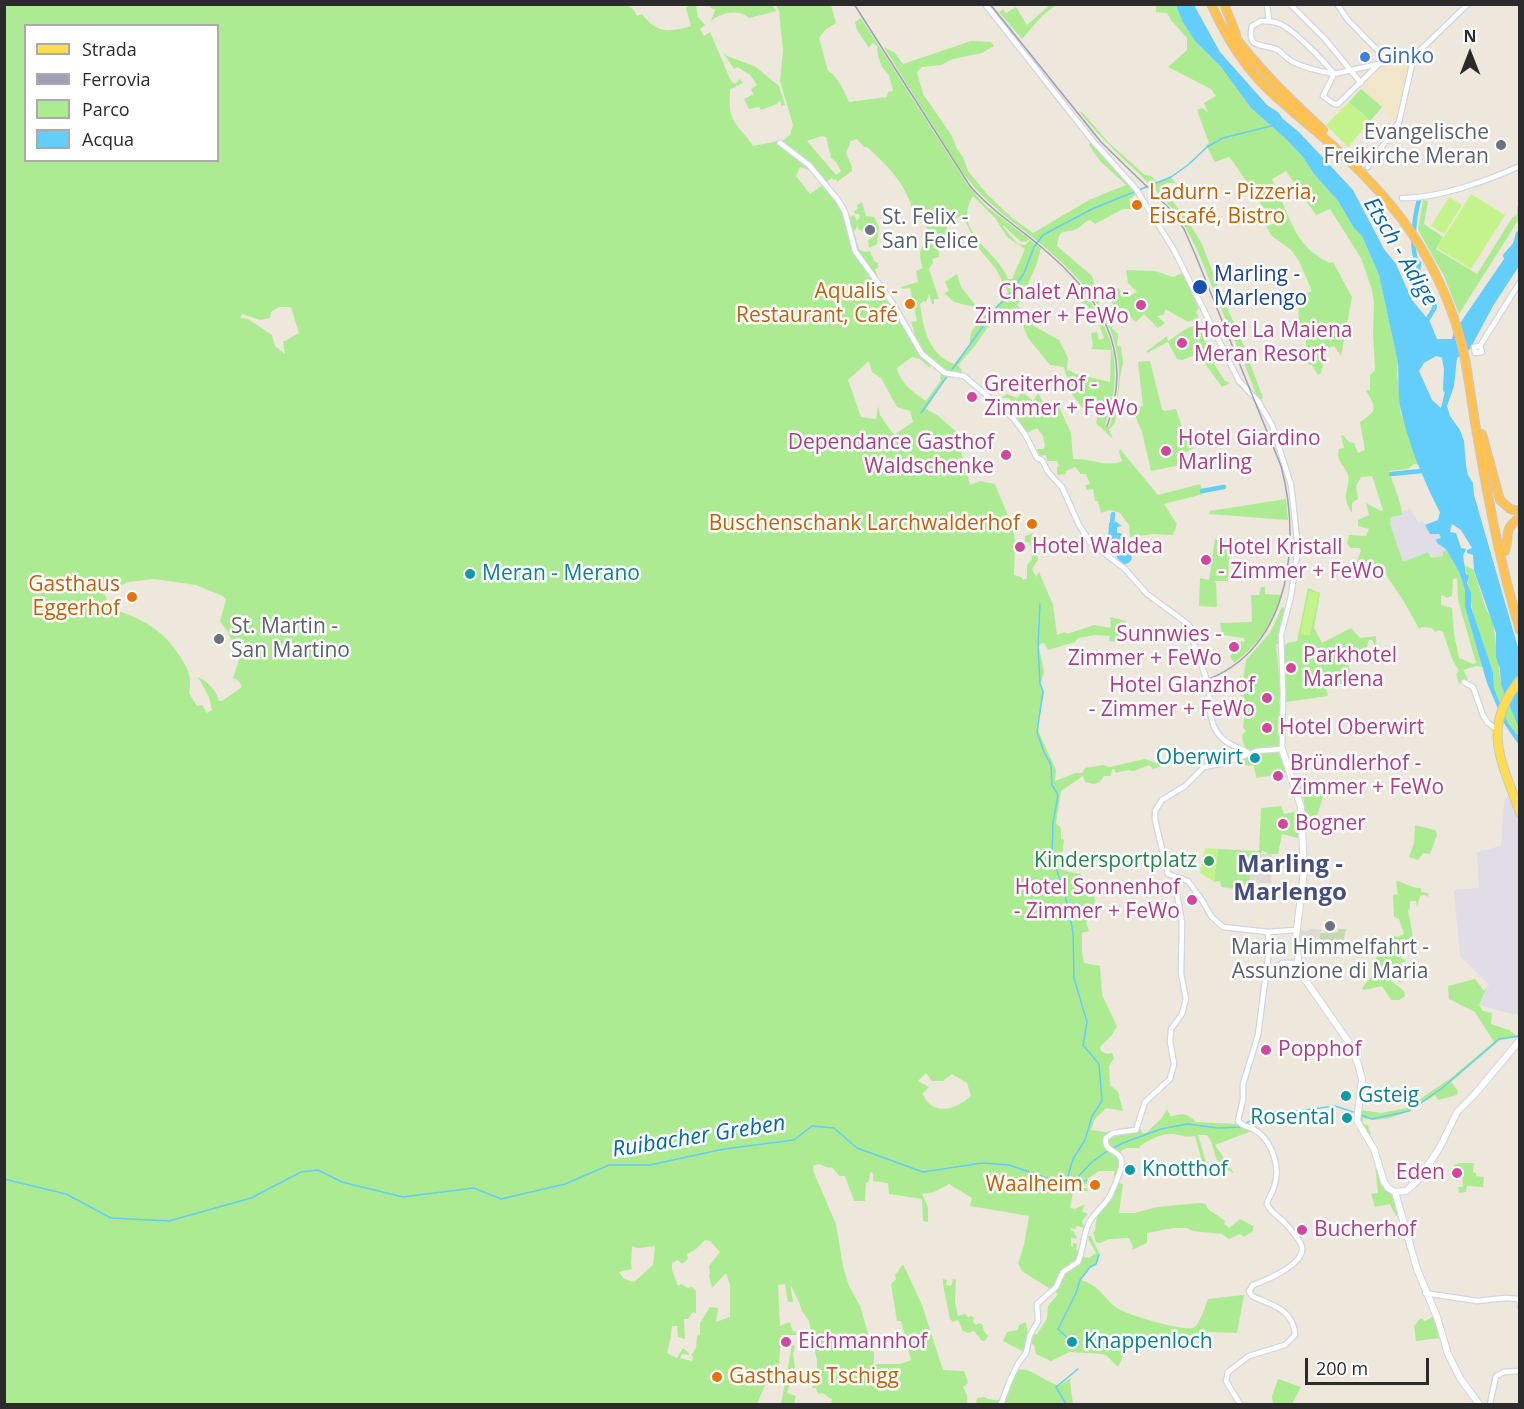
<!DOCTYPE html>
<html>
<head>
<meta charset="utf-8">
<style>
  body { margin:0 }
  #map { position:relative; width:1524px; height:1409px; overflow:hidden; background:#eee7db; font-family:"Open Sans",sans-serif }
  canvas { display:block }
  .frame { position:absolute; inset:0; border:6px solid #2b2b2b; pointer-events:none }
  .legend { position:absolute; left:24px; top:24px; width:195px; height:138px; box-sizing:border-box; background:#fff; border:2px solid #aaa; margin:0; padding:8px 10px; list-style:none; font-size:18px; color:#2b2b2b }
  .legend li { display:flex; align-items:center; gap:12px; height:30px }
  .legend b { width:30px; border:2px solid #aaa }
  .north { position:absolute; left:1440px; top:24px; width:60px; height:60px; -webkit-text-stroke:4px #fff; paint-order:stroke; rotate:0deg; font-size:16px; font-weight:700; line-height:24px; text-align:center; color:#2b2b2b }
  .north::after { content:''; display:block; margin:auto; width:21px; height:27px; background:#2b2b2b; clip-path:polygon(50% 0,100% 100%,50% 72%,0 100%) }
  .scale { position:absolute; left:1305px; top:1358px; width:124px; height:27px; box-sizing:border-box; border:3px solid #2b2b2b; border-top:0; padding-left:8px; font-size:18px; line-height:21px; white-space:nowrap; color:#2b2b2b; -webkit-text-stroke:4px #fff; paint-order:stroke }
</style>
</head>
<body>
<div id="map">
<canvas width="1524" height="1409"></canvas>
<div class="frame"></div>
<ul class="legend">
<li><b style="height:8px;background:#ffdd50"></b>Strada</li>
<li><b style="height:8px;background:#9da0b7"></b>Ferrovia</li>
<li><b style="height:16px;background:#adeb92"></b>Parco</li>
<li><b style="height:16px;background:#63cdfc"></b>Acqua</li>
</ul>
<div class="north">N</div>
<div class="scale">200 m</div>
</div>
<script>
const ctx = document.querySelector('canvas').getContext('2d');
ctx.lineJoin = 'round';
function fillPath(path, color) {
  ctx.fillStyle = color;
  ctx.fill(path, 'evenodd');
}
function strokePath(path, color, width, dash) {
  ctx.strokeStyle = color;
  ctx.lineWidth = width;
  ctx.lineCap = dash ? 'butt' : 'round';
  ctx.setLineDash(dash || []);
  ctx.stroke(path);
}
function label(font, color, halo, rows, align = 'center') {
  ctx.font = font + ' "Open Sans",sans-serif';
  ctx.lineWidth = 5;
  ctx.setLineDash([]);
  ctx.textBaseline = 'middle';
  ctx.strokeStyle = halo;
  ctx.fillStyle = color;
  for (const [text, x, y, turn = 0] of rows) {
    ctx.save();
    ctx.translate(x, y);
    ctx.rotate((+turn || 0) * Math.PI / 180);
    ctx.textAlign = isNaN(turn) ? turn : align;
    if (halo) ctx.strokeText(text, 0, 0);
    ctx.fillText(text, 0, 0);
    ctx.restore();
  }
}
const industrial = new Path2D(`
  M1410 508 1418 522 1423 521 1430 534H1438L1441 538 1436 539 1437 543 1446 549 1443 556 1431 558 1428 552 1403 563 1390 524 1391 517 1402 515 1403 511Z
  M1510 796 1520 820 1519 1014H1512L1479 1005 1489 985 1460 956 1454 890 1479 888 1477 852 1501 846 1504 804 1505 798Z`);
const education = new Path2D(`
  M1413 61 1398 124 1361 89 1382 67Z`);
const green = new Path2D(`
  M625 4 633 9 637 16 642 14C657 34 670 32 691 26L686 8 690 5H696L698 17 705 25 700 29 704 36 710 32 731 81 735 84 740 79 743 83 737 86 736 84V87L730 89C730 97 729 107 731 114 734 126 747 135 753 146L778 141 780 143 790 135 793 125 780 81 783 50 779 11 776 5H831L836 23 825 30 819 38 828 71C837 75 844 91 849 102L887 97 888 92 893 91 889 75 882 67 878 56 877 46 872 43 869 48 857 30 855 22 861 18 967 184 986 206 1029 239 1026 242 1020 241 1003 225V227L1018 244 1025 245 1030 240 1041 248 1037 263 1026 289 1031 297 1022 299 1017 305 1024 312 1028 311 1035 313 1034 316 1032 317 1034 326 1059 340 1068 358 1067 371 1069 370 1076 374 1110 382 1111 350 1091 349 1093 346 1091 333 1097 332 1099 340 1104 338C1097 319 1095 306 1074 300L1082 290C1116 336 1124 370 1105 425L1109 427C1136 354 1105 298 1049 251 1025 230 998 213 976 189 961 172 949 152 937 132 919 104 902 76 884 47L895 53 903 64 971 41 991 42 994 46 982 53 953 59 941 65 922 67 917 72 923 94 952 136 956 147 963 157 968 171 987 194 1011 217 1033 233 1089 200 1126 185 1100 161 1089 145 1091 141 1136 194 1129 200 1134 209H1123L1095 224 1090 220C1083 222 1083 226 1077 229 1063 234 1060 227 1057 246L1092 276 1098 297 1097 299 1112 328 1118 334 1117 345 1121 347 1123 363 1120 378 1115 422 1109 430 1113 439 1096 423 1097 418 1095 406 1091 405 1084 410 1071 393 1064 367 1050 365 1028 338 1018 313 1001 308 974 347 958 365 961 369 964 378 948 375 926 409 937 415 966 440 959 444 970 485 980 481 995 484 1013 528 1015 540 1014 575 1021 577 1023 580 1027 578V565L1032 559 1030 543 1025 542V536L1033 533 1038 560 1032 569 1036 577 1039 572 1053 605 1057 635 1065 632 1067 634 1094 625 1111 628 1110 617 1126 621 1122 636 1118 637 1117 642 1109 641 1110 636 1096 635 1078 638 1075 642 1048 650 1044 643 1040 644 1039 647 1044 672 1041 683 1044 694 1038 725 1039 733 1056 770 1055 781 1076 773H1082L1085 768 1103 765 1110 767 1145 759 1156 763 1180 762 1179 764H1167L1153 769 1149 765 1134 771 1128 770 1116 773 1114 769H1112L1111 776H1104L1100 782 1094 784 1085 782 1083 776 1061 791 1056 823 1061 828V839L1064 840 1062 855 1064 862 1061 864 1065 871 1081 874 1086 886V891L1093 894 1095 899 1093 917 1086 922 1089 931 1082 933V952L1084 963 1100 966 1102 995 1117 1026 1112 1035 1100 1047 1101 1051 1107 1054 1112 1053 1114 1058 1109 1066 1110 1085 1118 1092 1123 1111 1106 1108 1095 1119 1091 1130 1106 1132 1139 1127 1143 1133H1146L1161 1119 1167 1109 1171 1117C1182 1112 1188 1114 1196 1122L1238 1124 1240 1126 1254 1130 1215 1145 1234 1173C1208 1161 1219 1150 1207 1135H1198L1206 1162 1209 1163 1203 1165 1195 1136C1183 1138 1181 1134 1171 1134 1159 1134 1150 1140 1140 1146V1148H1126L1118 1153 1121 1169 1115 1182 1123 1184 1119 1213H1135L1157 1207 1200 1203 1206 1204 1208 1209 1225 1221 1224 1224 1229 1228 1240 1219 1253 1226V1231L1244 1237 1240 1234 1229 1239 1222 1234 1193 1231 1187 1228H1173L1147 1233V1243L1132 1250 1133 1247 1129 1238 1109 1239 1100 1243 1096 1242 1093 1232 1095 1231 1097 1215 1109 1197 1114 1182V1171H1099L1087 1179V1184L1082 1185 1083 1188H1087L1088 1191 1073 1192 1070 1208 1075 1209 1085 1204 1082 1211 1088 1214 1082 1221 1085 1228 1077 1226 1075 1229 1071 1228 1070 1230 1074 1231 1075 1235 1077 1236 1076 1239 1071 1237V1246L1073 1247V1243L1077 1244 1076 1249 1085 1257 1089 1258 1096 1253 1089 1240 1088 1236H1091L1100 1255 1096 1265 1090 1268 1081 1280C1103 1288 1102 1297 1117 1308 1127 1315 1182 1331 1193 1328 1200 1325 1205 1306 1208 1299L1244 1295 1237 1333 1208 1332 1170 1339 1139 1348 1130 1346 1126 1349 1118 1367 1106 1355 1102 1354 1070 1352 1051 1361 1036 1354 1034 1345 1029 1342 1026 1353 1003 1341 1007 1332 1018 1330 1019 1325 1026 1322 1027 1331 1031 1335 1037 1334 1047 1319 1048 1306 1058 1294 1022 1271 1018 1264 1024 1245 1029 1216 970 1206 972 1198 949 1184 934 1192 922 1194 928 1207V1222L923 1221 922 1199 889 1194 888 1183 873 1181V1173L870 1172 869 1181 866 1183 865 1201H854L845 1176H839L832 1167 830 1168 818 1164 813 1166 814 1173 836 1224 843 1266 849 1286 860 1306 871 1343 870 1350 874 1352V1364H901L911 1360 901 1321H897L891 1284 896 1279 895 1275 903 1264 922 1305 943 1370 964 1371 968 1383 963 1387 967 1395V1403H976L977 1398 985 1397 988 1399 1004 1401 1016 1370C1033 1366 1044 1383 1060 1385L1071 1378 1070 1382 1073 1404H831L832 1399C825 1397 827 1391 818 1394L816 1388H812L814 1380 817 1379V1361L809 1321 802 1311 799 1302 790 1284 793 1302H788L785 1284 778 1285 780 1326 790 1322 793 1332 796 1331V1335H781L779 1366 780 1374 766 1375 765 1385 757 1404H5L4 5ZM26 26H218V160H26ZM822 136 826 137 831 158 836 162 841 171 836 175 807 141ZM857 139 864 147H867C885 163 907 185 912 209L917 207 931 237C919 246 918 254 923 268L916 271 918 282 901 287 902 289 910 288 917 321 911 322 921 353H919L890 304 872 286 875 283 853 248 845 218 855 251 882 287 875 269 878 268V263L874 261 870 251 864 252 859 249 854 232 858 224 854 215 850 217 825 184 831 178 834 180 836 179 837 182 852 171V167L846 153 851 141ZM800 167 812 171 825 183 810 194 796 176ZM973 196 995 218 1007 237 1025 249 1012 279H1008C998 250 951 233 973 196ZM950 214 953 220 960 216 964 219 980 250 996 269 1008 292C1004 301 996 304 991 313L975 318 977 325C971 330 970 335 970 344L954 364C929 355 923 328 920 304L924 301 926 302 929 294 932 304H934V299H939L929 269 933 263 932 259 939 257 938 241 947 233V216ZM279 307H291L299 333 283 342 285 354 275 346 272 335 248 319 240 318 242 314 260 320 270 318 271 312ZM912 357 920 359 930 368 932 363 942 373 940 376 941 380 926 401C914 393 900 383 897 368ZM869 361 872 372 881 378 897 407 910 411 913 422 894 435 880 415 878 406 876 419 861 417 848 380ZM154 579 196 585 223 596 226 600 220 621 228 632 239 660 233 678 239 681 242 687 222 701H219C217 691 207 681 198 677L209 697 212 710 207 713 202 705 197 706 189 693C192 678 189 671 181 658 165 631 141 617 111 609L104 593 128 582ZM926 1073 932 1081H943L952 1074 967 1083 971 1096C962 1105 943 1114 931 1105 927 1103 925 1097 922 1094L929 1087 918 1081ZM705 1240 710 1241 720 1252 709 1266 710 1274 709 1276 712 1288 726 1273 730 1285V1317L716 1322 718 1308 710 1307 700 1323V1335L697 1336 696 1348 691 1356H693L692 1361 680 1358 682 1354 689 1355V1353L683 1348 677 1358 667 1353 670 1341 672 1326H677L678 1337 685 1339 684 1319H688L693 1312 696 1313V1291L692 1287 688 1288 681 1284 678 1286 672 1270V1263L678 1260 682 1264 688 1259 687 1254 696 1249ZM632 1246 638 1248 655 1246 653 1265 634 1282 624 1279 619 1272 632 1269 631 1264Z
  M1051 4 1056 5 1042 16 1022 39 999 12 1003 9 1006 13 1016 7 1027 25Z
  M711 5H772L777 11 749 18C739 9 722 12 711 21L715 10 710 7Z
  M1156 5H1176L1182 21 1195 41 1221 67 1251 108 1286 139 1303 157 1314 174 1338 201 1354 228 1362 236 1379 275 1398 363 1397 374 1401 414 1419 465 1414 464 1408 469 1389 471C1392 481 1403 507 1402 515L1391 517 1390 524 1403 562 1428 552 1431 558 1443 556V552L1446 549 1459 572 1465 590V607L1483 667 1476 666 1463 670 1468 679 1467 683 1464 682 1459 684 1456 674 1459 671 1452 659 1443 632 1438 630 1435 632 1432 628 1422 627 1419 629 1405 603 1380 566 1357 562 1361 550 1359 548H1351L1347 544 1349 535 1366 536 1369 529 1358 526V520L1369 515 1366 503 1381 511 1383 510 1372 476 1361 477 1356 486 1358 499 1352 503V513C1350 509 1346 503 1346 499 1345 492 1350 484 1348 475 1345 465 1335 461 1339 449L1344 448 1341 436 1343 435 1349 442 1354 443 1358 453 1365 450 1360 422C1380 409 1375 408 1366 390H1370V375L1375 370 1373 333 1374 303 1372 290 1361 258 1330 209 1316 215 1286 171 1272 179C1281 196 1293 234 1306 246 1312 253 1321 258 1329 263L1333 262 1352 297 1341 356 1334 346 1330 347 1326 352 1321 373 1318 375 1312 365 1307 364 1301 348 1306 347V329H1299L1298 297H1293L1289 292 1294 289 1299 297 1312 291 1299 261 1291 250 1272 236 1266 226 1277 223 1260 203 1254 192 1256 190C1253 185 1249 184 1245 179 1239 172 1235 163 1229 157L1215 162 1206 145 1209 143 1197 110 1202 108 1208 112 1204 103 1216 96 1211 89 1168 67 1187 50V38L1171 20 1167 13 1156 12ZM1457 578 1458 600 1476 663 1473 664 1459 658 1454 634 1452 608 1441 605V596L1444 595 1446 598 1452 596 1453 579Z
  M723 52 727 56 754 66 762 72 779 86 785 105 781 106V102L779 101 777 104 761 110 759 107 749 109 744 99 752 95 754 96 751 89 757 85 750 75 738 67 734 69Z
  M1361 89 1382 107 1370 121 1349 102Z
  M1079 111 1083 113 1109 143 1145 175 1151 176 1157 182 1170 177 1176 183H1167L1161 187 1187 219 1202 244 1222 297 1240 336 1263 398 1258 400C1247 368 1233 337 1220 306 1206 273 1196 239 1174 211 1145 175 1107 148 1079 111Z
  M1423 200 1428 201 1424 224 1443 237 1436 249 1477 274 1512 218 1517 215V208L1519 203V219L1459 314 1444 276 1418 230Z
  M862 202 866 216 874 217 879 227 877 244 869 248 868 240 874 237 875 228 871 226 862 232 860 229 858 230 857 220 860 218 859 214H855L854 211 858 209 857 205Z
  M1126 270 1155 271 1173 277 1182 273 1199 308 1196 312 1199 318 1188 322 1165 309 1164 315 1157 316 1165 323 1158 328 1144 314 1136 322 1127 314 1123 308 1121 309 1113 305 1108 293 1118 288 1127 297 1137 292 1128 283Z
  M957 274 961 287 978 308 954 302 944 293 949 291 945 282Z
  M1198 324 1210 354 1216 357 1214 364 1225 381 1230 383 1222 387 1198 354 1182 360 1177 359 1168 342 1147 353V351L1167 336 1168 341 1186 329Z
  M1150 361 1162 409 1164 411 1176 409 1182 427 1194 448 1176 457 1180 465 1151 471 1142 432 1132 408 1143 406 1138 362Z
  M1023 392 1033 401 1038 393 1043 402 1050 404 1060 401V409L1071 433 1073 459C1090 458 1108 468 1122 461L1119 452 1120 449 1158 495 1200 484 1203 494 1164 504 1177 524 1173 535 1153 534 1130 537 1129 525 1120 513 1110 510 1101 513 1098 501H1095L1093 489 1087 490 1085 485 1090 484 1086 474H1081L1075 467 1066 471V474L1057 475V467L1059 466 1057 461H1047L1046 455 1039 456 1037 449H1043L1045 446 1043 436 1037 428 1025 434 1013 418 1017 415 1016 413 1019 411 1009 398H1001L1007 394 1017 398Z
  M1286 499 1288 520 1209 514 1210 511Z
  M1215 539 1230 543 1228 581H1214L1216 583 1217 607 1199 606 1200 578 1209 580Z
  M1465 565 1474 570 1486 609 1493 621 1501 685 1519 729V737L1508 723 1494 688 1493 672 1474 619Z
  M1261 587H1265V594L1281 595C1274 623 1257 646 1234 663L1230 656 1234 651H1240L1241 641 1245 642 1244 638 1222 635 1220 623 1252 622 1251 595H1259Z
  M1308 588 1320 593 1314 628 1322 643 1351 628 1360 638 1376 636 1377 663 1372 664 1374 644 1372 640H1369L1362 662 1354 650H1348L1347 661 1352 676 1347 682 1326 688 1328 696 1286 702 1283 647 1287 643 1297 641Z
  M1282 607 1286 609 1278 644H1276L1281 696V710L1279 713 1282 729 1279 754 1287 773 1256 778 1254 766 1238 764 1246 749 1243 742 1242 735 1246 731 1243 727 1244 720 1243 696 1240 695V675L1243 680 1246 660 1270 633Z
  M1301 781 1307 787 1324 794 1313 828H1304V801L1298 783Z
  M1281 806 1284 814 1298 811V838L1282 834 1278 854H1268L1262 850 1261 854H1251L1250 883H1245L1244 890 1221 887 1220 881 1214 882 1218 849 1259 851 1261 808Z
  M1415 825 1435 830 1437 835 1430 854 1423 853 1418 860 1409 857 1414 843Z
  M1396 881C1404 882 1413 889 1421 888V892L1428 893V897L1425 895 1420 896 1417 907 1416 901H1410V909L1408 910 1414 942 1412 944 1407 943 1401 950 1403 952 1401 958 1407 961 1401 963 1405 968 1411 966V968L1397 975 1402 984 1394 978 1391 981 1404 991 1405 996 1399 1000H1391L1382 986 1364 990 1362 988 1371 977 1375 960 1391 935 1397 937 1404 934 1399 919 1394 917 1393 895 1398 894Z
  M1475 979 1484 991 1488 985 1479 1005 1483 1011 1492 1013 1491 1024 1509 1030 1516 1035H1519V1037L1500 1040 1451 1082 1458 1091 1457 1095 1438 1100 1435 1095C1414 1109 1388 1125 1363 1118V1123L1368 1126 1371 1134 1369 1135 1361 1122V1110L1381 1113 1407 1108 1451 1078 1494 1042 1475 1012 1449 999 1448 986Z
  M1459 1163H1474L1473 1172 1476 1173V1176L1484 1177 1483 1187 1467 1186 1466 1192 1459 1193 1458 1187H1463L1462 1168 1454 1169V1165Z
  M1375 1165 1382 1185 1391 1193 1399 1214 1396 1216 1390 1204 1375 1207 1371 1194 1378 1193Z
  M943 1279 947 1280 946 1285 951 1286 953 1279 956 1280 955 1302 958 1316 965 1314 969 1318 970 1315 974 1318 973 1322 976 1325 979 1323 983 1325V1330L988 1336 985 1341H982L974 1331 968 1333 963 1331 958 1320 953 1322 950 1319 943 1285Z
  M1434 1316 1440 1338 1416 1341 1414 1326 1421 1318 1425 1321Z
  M792 1345 795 1346 793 1354 795 1367 787 1393 796 1396 794 1404H781Z
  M1278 1379 1301 1387 1292 1404H1273L1272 1396Z`);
const cemetery = new Path2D(`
  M1338 929H1346L1342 948 1320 946V933L1338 932Z`);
const pitch = new Path2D(`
  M1349 102 1370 121 1348 147 1326 125Z
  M1471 194 1505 215 1471 269 1437 248Z
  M1449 197 1462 205 1444 234 1431 226Z
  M1309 591 1319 593 1310 636 1300 634Z
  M1205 848 1218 849 1214 882 1200 873Z`);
const plaza = new Path2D(`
  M1251 854H1272L1271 883H1250Z
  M1312 929 1322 930 1320 933 1319 946H1322V948L1297 951 1296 930 1306 931Z`);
const water = new Path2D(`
  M1176 5H1194L1220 52 1267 105 1278 112 1283 119 1299 132 1353 190 1384 249 1396 264 1412 300 1430 322 1437 339H1452L1454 332 1504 259 1503 255C1512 243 1513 248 1516 232L1519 231V266L1493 306 1470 349 1457 358 1454 386 1447 406 1450 416 1460 430 1464 441 1466 465 1468 475 1473 483 1474 495 1519 651V729L1501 685 1500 669 1496 657V633L1474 570 1473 555 1467 553V550L1472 548 1461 530 1452 524 1450 532 1456 533 1461 548 1466 549 1463 556 1466 574 1469 576 1467 583 1471 593V607L1493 672 1494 688 1508 723 1519 737V745L1505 725 1487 683 1465 607V590L1459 572 1446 549 1437 543 1436 539 1441 538 1439 534H1430L1425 525 1438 520 1440 512C1425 484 1409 445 1402 414 1397 397 1399 379 1398 363L1379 275 1362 236 1354 228 1338 201 1314 174 1303 157 1286 139 1251 108 1221 67 1195 41 1182 21ZM1436 356 1444 358 1449 365 1447 383 1441 408 1432 400 1419 371 1424 363Z
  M1115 521 1122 526 1117 527V533H1121L1132 558 1130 562 1124 565 1120 563 1108 540 1109 523H1114Z`);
const stream = new Path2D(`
  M921 413 996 308 1011 293 1024 273 1034 247 1043 235 1092 209 1171 177 1188 165 1207 147 1223 138 1271 126
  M1040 604 1038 646 1040 684 1043 691 1037 732 1044 752 1051 765 1052 785 1058 795 1053 823 1052 855 1066 899 1073 932 1074 978 1087 1022 1083 1045 1099 1064 1102 1101 1092 1116 1085 1140 1073 1159 1067 1179 1069 1185 1087 1180
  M1361 1115 1372 1119 1409 1111 1441 1089 1499 1039 1520 1036
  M4 1179 66 1194 111 1218 169 1221 251 1198 301 1172 318 1170 342 1182 403 1197 474 1188 501 1199 565 1184 609 1165H650L724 1149 794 1140 812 1126 834 1128 857 1148 923 1172 982 1163 1009 1165 1047 1178 1064 1181 1076 1179 1092 1162 1106 1152 1123 1143 1161 1129 1187 1124 1218 1128 1239 1127 1267 1112H1290L1335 1106 1353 1112
  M1072 1342 1058 1329 1076 1293 1080 1280 1090 1267 1096 1264 1099 1255
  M1066 1404 1056 1387 1078 1369`);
const canal = new Path2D(`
  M1419 200C1415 213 1409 256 1419 263 1415 281 1430 290 1435 307L1426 322
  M1391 474 1422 471
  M1202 491 1224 487
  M1112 523 1113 514`);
const river = new Path2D(`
  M1445 353 1448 369 1447 389`);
const minor = new Path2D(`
  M985 4 1092 140 1136 189 1174 250 1239 381 1258 401 1272 425 1291 485 1298 548 1291 596 1281 635 1283 693 1282 749 1257 751 1224 763 1204 767 1185 786 1162 800 1155 811V820L1168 874 1188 881 1202 900 1211 916 1223 927 1268 932 1296 930
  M1267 4 1269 21
  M1290 4 1325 39 1361 83
  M1337 4 1348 20 1389 62
  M1261 21C1268 21 1274 21 1280 24 1294 30 1324 61 1334 74 1320 71 1306 69 1293 62 1287 59 1283 54 1278 50 1265 43 1246 51 1252 26Z
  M1379 64 1338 104H1334L1323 96 1334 74 1414 56 1468 4
  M780 143 809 165 838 200 845 212 855 251 892 302 922 354 945 373 964 376 1013 418 1025 434 1037 458 1042 460 1048 472 1062 487 1079 525 1090 542 1125 569 1147 594 1188 624 1192 630 1194 644 1205 675
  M1368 167 1399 122 1414 56
  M1402 198C1436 199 1487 181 1520 166
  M1480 346 1482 352 1475 353 1474 347 1480 346 1520 282
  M1464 682 1473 687 1483 715 1488 723 1498 730
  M1208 685C1211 706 1207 729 1227 742 1234 747 1242 748 1248 753
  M1266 970 1275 969 1282 963H1298
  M1425 1293 1477 1301 1505 1298 1519 1299 1520 1306
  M1001 1404 1010 1380 1019 1362 1026 1353 1030 1335 1038 1321 1037 1304 1056 1287 1063 1272 1078 1262C1084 1249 1083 1233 1090 1221 1095 1213 1103 1206 1108 1199 1112 1193 1119 1175 1121 1168 1125 1146 1103 1156 1106 1138L1113 1133 1136 1130 1145 1102 1170 1079 1174 1064 1170 1041 1171 1029 1182 1014 1186 999 1181 974 1182 923 1175 883 1178 879
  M1240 1404 1226 1381 1228 1372 1249 1356 1285 1345 1295 1335C1294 1309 1271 1305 1252 1296L1249 1291 1253 1285C1267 1280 1305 1264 1302 1247 1301 1241 1288 1226 1283 1221 1277 1215 1271 1213 1267 1204 1268 1198 1272 1194 1274 1187 1281 1169 1273 1144 1258 1132 1251 1126 1244 1128 1238 1121L1243 1099V1084L1258 1035 1269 950 1268 932
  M1490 1404 1496 1376 1504 1372 1520 1371`);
const tertiary = new Path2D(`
  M1282 749 1301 807 1304 871 1296 937 1299 971 1350 1044 1358 1064 1362 1079 1357 1121 1374 1149 1384 1182 1388 1188 1395 1192 1406 1191 1419 1179 1440 1147 1457 1112 1475 1094 1520 1040
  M1395 1192 1417 1269 1437 1317 1448 1354 1460 1378 1479 1404`);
const primary = new Path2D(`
  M1520 680C1480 729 1502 761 1520 813`);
const trunk = new Path2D(`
  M1211 4C1221 26 1233 48 1248 67 1267 92 1293 111 1317 132 1355 164 1394 203 1420 246 1441 281 1457 319 1465 359 1470 386 1473 413 1478 440 1489 503 1501 568 1520 630
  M1224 4 1236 34
  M1230 30C1257 68 1289 98 1323 130
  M1482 434 1500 500 1510 509 1520 511
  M1505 551C1511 534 1501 532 1520 517`);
const rail = new Path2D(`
  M854 4 970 186C991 210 1016 226 1040 246 1098 294 1136 349 1107 426
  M990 4 1101 142 1171 210 1184 229 1195 254 1281 466C1304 551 1287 668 1183 686`);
const minorBridge = new Path2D(`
  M1205 675 1208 685`);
const markers = [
  [1365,57,6,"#3f7fe0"],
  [1501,145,6,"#6b7280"],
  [1137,205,6,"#e8710a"],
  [870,230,6,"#6b7280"],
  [1200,287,8,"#1a4fb4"],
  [910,304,6,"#e8710a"],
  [1141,305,6,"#d1479c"],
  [1182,343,6,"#d1479c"],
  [972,397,6,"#d1479c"],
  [1166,451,6,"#d1479c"],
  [1006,455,6,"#d1479c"],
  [1032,524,6,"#e8710a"],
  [1020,547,6,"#d1479c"],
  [1206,560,6,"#d1479c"],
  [470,574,6,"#0f9aa8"],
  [132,597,6,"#e8710a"],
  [219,639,6,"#6b7280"],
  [1234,647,6,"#d1479c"],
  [1291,668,6,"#d1479c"],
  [1267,698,6,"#d1479c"],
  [1267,728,6,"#d1479c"],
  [1255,758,6,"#0f9aa8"],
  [1278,776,6,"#d1479c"],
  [1283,824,6,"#d1479c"],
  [1209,861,6,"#2e9e5b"],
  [1192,900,6,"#d1479c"],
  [1330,926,6,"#6b7280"],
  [1266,1050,6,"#d1479c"],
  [1346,1096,6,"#0f9aa8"],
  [1347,1118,6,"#0f9aa8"],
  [1130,1170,6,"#0f9aa8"],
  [1457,1173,6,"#d1479c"],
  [1095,1185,6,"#e8710a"],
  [1302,1230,6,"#d1479c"],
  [786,1342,6,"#d1479c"],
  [1072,1342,6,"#0f9aa8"],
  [717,1377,6,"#e8710a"]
];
const shopNames = [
  ["Ginko",1377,57]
];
const worshipNames = [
  ["Evangelische",1489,133,"right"],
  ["Freikirche Meran",1489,157,"right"],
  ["St. Felix -",882,218],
  ["San Felice",882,242],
  ["St. Martin -",231,627],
  ["San Martino",231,651],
  ["Maria Himmelfahrt -",1330,948,"center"],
  ["Assunzione di Maria",1330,972,"center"]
];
const foodNames = [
  ["Ladurn - Pizzeria,",1149,193,"left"],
  ["Eiscafé, Bistro",1149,217,"left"],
  ["Aqualis -",898,292],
  ["Restaurant, Café",898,316],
  ["Buschenschank Larchwalderhof",1020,524],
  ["Gasthaus",120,585],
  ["Eggerhof",120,609],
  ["Waalheim",1083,1185],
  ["Gasthaus Tschigg",729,1377,"left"]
];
const transitNames = [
  ["Marling -",1214,275],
  ["Marlengo",1214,299]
];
const hotelNames = [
  ["Chalet Anna -",1129,293,"right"],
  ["Zimmer + FeWo",1129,317,"right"],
  ["Hotel La Maiena",1194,331],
  ["Meran Resort",1194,355],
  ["Greiterhof -",984,385],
  ["Zimmer + FeWo",984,409],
  ["Hotel Giardino",1178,439],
  ["Marling",1178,463],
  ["Dependance Gasthof",994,443,"right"],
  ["Waldschenke",994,467,"right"],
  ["Hotel Waldea",1032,547],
  ["Hotel Kristall",1218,548],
  ["- Zimmer + FeWo",1218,572],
  ["Sunnwies -",1222,635,"right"],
  ["Zimmer + FeWo",1222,659,"right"],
  ["Parkhotel",1303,656],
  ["Marlena",1303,680],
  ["Hotel Glanzhof",1255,686,"right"],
  ["- Zimmer + FeWo",1255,710,"right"],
  ["Hotel Oberwirt",1279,728],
  ["Bründlerhof -",1290,764],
  ["Zimmer + FeWo",1290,788],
  ["Bogner",1295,824],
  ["Hotel Sonnenhof",1180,888,"right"],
  ["- Zimmer + FeWo",1180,912,"right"],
  ["Popphof",1278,1050],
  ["Eden",1445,1173,"right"],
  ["Bucherhof",1314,1230],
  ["Eichmannhof",798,1342]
];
const cultureNames = [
  ["Meran - Merano",482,574],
  ["Oberwirt",1243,758,"right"],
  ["Gsteig",1358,1096],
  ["Rosental",1335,1118,"right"],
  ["Knotthof",1142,1170],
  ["Knappenloch",1084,1342]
];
const leisureNames = [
  ["Kindersportplatz",1197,861]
];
const waterNames = [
  ["Etsch - Adige",1400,252,59],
  ["Ruibacher Greben",699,1137,-9]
];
const quarterNames = [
  ["Marling -",1290,865],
  ["Marlengo",1290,893]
];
fillPath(industrial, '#e0dde6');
fillPath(education, '#f2e6c9');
fillPath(green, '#adeb92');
fillPath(cemetery, '#c3dab1');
fillPath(pitch, '#c4f38c');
fillPath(plaza, '#dedad3');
fillPath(water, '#63cdfc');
strokePath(stream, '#63cdfc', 1.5);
strokePath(canal, '#63cdfc', 4.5);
strokePath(river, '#63cdfc', 8);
strokePath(minor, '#d0d4e5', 7);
strokePath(tertiary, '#d0d4e5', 8);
strokePath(primary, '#c8c8c8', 10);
strokePath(trunk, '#c8c8c8', 10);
strokePath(minor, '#fff', 4.5);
strokePath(tertiary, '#fff', 6);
strokePath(primary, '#ffdd50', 8);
strokePath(trunk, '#ffc153', 8);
strokePath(rail, '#9da0b7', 1.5);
strokePath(minorBridge, '#d0d4e5', 7, []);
strokePath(minorBridge, '#fff', 4.5);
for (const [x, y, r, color] of markers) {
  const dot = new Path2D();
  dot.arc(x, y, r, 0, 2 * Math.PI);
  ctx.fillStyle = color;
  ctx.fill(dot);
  strokePath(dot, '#fff', 2);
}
label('21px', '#366cbe', '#fff', shopNames, 'left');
label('21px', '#5b616d', '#fff', worshipNames, 'left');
label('21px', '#c56008', '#fff', foodNames, 'right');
label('21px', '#164399', '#fff', transitNames, 'left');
label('21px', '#b23c85', '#fff', hotelNames, 'left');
label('21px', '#0d838f', '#fff', cultureNames, 'left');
label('21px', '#27864d', '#fff', leisureNames, 'right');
label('italic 22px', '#0069aa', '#fff', waterNames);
label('bold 24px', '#464e81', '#fff', quarterNames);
</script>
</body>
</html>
